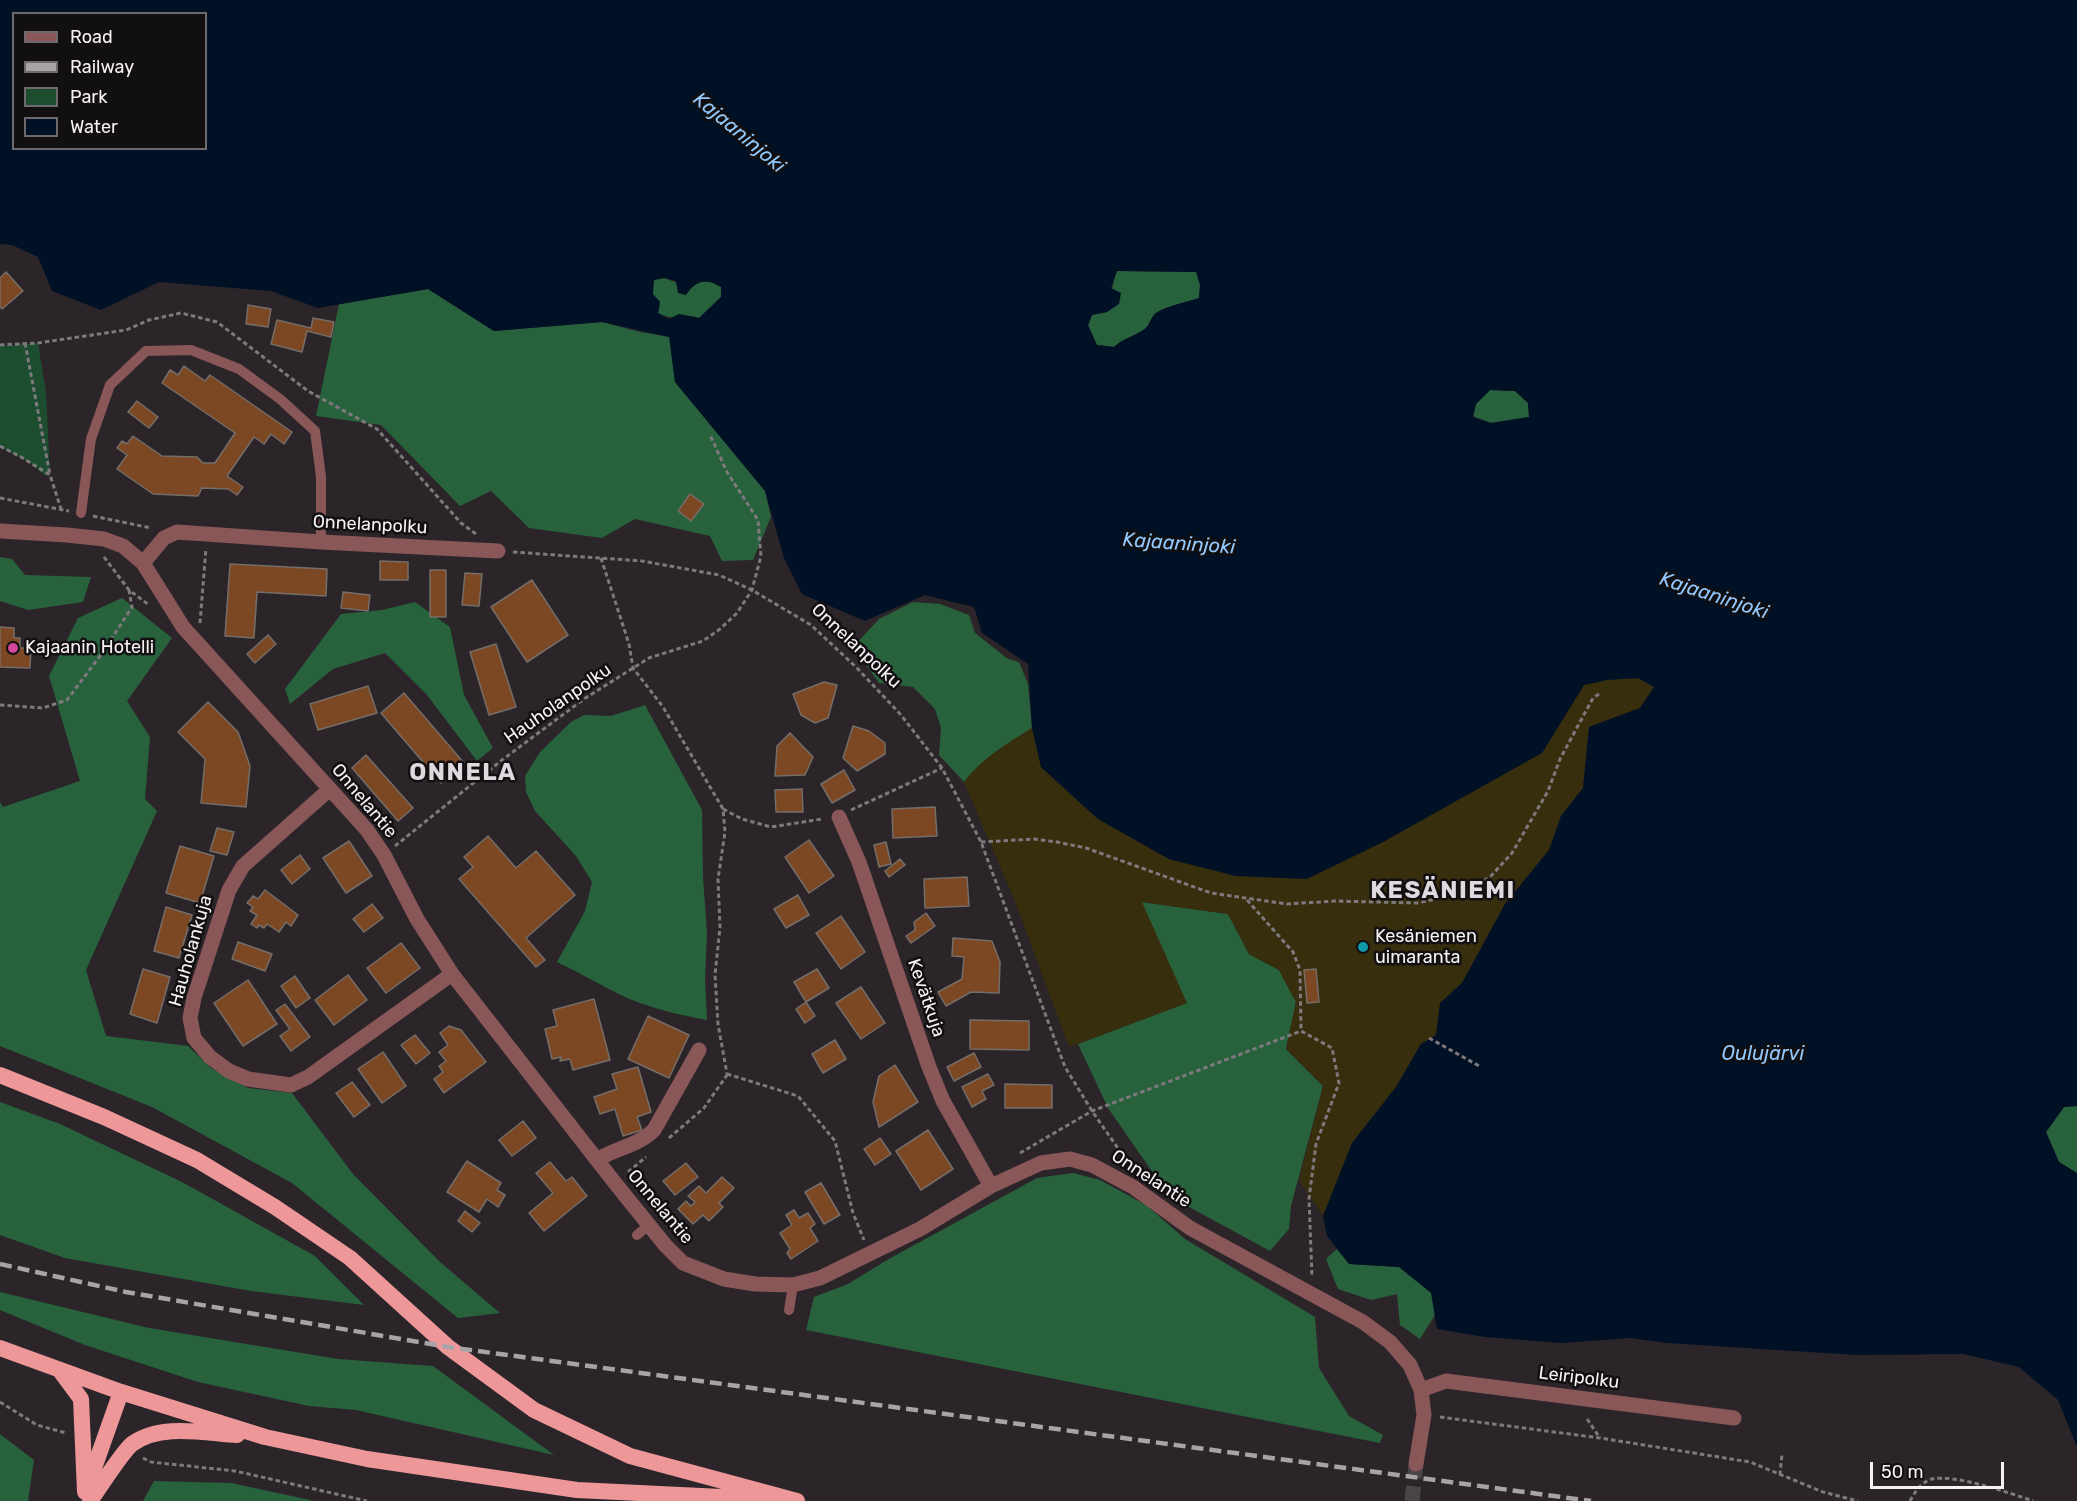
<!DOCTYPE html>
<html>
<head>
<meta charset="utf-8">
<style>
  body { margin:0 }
  #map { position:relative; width:2077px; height:1501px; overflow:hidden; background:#2b252a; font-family:Rubik,sans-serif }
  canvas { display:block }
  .legend { position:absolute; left:12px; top:12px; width:195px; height:138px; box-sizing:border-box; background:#120f11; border:2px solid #6d696c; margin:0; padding:8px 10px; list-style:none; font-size:18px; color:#f5f1f4 }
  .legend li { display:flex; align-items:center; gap:12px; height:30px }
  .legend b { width:30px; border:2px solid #6d696c }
  .scale { position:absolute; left:1870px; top:1462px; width:134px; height:27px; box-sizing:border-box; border:3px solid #f5f1f4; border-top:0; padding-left:8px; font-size:18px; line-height:21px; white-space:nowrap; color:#f5f1f4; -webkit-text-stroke:4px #120f11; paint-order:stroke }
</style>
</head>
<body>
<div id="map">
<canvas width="2077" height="1501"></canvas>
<ul class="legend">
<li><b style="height:8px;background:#895758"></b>Road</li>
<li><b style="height:8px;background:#a8a3a7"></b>Railway</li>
<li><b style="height:16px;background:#1c4d2e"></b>Park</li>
<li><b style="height:16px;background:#001025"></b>Water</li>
</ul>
<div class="scale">50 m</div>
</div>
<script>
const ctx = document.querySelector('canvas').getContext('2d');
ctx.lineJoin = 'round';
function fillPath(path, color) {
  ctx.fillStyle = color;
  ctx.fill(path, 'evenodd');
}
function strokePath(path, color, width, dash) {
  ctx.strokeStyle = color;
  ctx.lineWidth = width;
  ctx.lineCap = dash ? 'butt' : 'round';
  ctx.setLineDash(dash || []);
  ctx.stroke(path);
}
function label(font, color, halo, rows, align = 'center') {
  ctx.font = font + ' Rubik,sans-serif';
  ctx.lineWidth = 5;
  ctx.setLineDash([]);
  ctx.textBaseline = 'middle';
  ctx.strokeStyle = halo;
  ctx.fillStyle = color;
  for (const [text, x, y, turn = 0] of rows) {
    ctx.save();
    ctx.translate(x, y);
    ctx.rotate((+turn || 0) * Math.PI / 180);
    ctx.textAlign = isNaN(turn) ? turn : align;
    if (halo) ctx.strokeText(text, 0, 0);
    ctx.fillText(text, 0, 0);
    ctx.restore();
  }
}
const green = new Path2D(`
  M38 343 46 392 50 475 46 473 47 477 30 463 0 447V346Z`);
const forest = new Path2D(`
  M1116 271 1197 272 1200 285 1199 298C1188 302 1161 307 1154 315 1149 321 1150 326 1143 331 1133 337 1123 338 1114 347L1097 345 1088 326 1092 315 1107 312Z
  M664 278 691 288C702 279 709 280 721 287V297L699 318C681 311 677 323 658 313L660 302 653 295V280Z
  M428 289 494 331 602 322 640 332 670 337 675 382 765 491 771 517 753 560 722 561 710 536 635 519 602 538 529 528 491 491 460 506 381 425 316 416 339 304Z
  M1490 390 1515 391 1528 403 1529 417 1491 423 1473 416 1476 404Z
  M0 557 12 559 25 575 91 577 83 602 28 610 0 601Z
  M122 598 172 638 127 701 150 737 145 799 157 811 86 970 106 1036 188 1046 211 1068 248 1088 292 1093 353 1174 440 1262 500 1313 458 1318 292 1183 152 1107 0 1046V802L3 807 80 781 49 676 78 618Z
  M415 602 450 627 464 695 493 748 477 761 427 695 385 653 333 669 290 704 285 689 341 614 382 610Z
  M913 602 940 604 969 615 975 633 1008 659 1019 662 1028 684 1032 728C1007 744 982 758 964 782L939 755 941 728 935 709 913 687 879 683 853 647 879 619Z
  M645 705 702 810 703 878 707 933 705 978 707 1020C679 1015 650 1008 625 997 602 986 580 973 557 962L585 911 592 882 576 856 535 811 526 792 525 776 540 752 571 722 584 715 611 716Z
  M1141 902 1228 914 1249 954 1279 970 1296 1002 1286 1049 1323 1086 1291 1206 1289 1229 1270 1251 1169 1196 1108 1108 1078 1044 1186 1003Z
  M0 1102 60 1124 182 1182 315 1256 364 1305 251 1291 65 1258 0 1235Z
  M2077 1106V1173L2059 1162 2046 1132 2064 1107Z
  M1073 1173 1100 1180 1146 1205 1185 1239 1315 1317 1319 1368 1349 1416 1383 1435 1380 1443 806 1330 814 1297 848 1284 887 1260 1037 1178Z
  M1337 1249 1349 1264 1399 1267 1432 1293 1435 1315 1420 1339 1400 1325 1397 1294 1371 1300 1338 1289 1326 1259Z
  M0 1292 149 1328 338 1359 433 1366 554 1455 356 1410 309 1406 198 1382 85 1345 0 1310Z
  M0 1434 34 1460 28 1501H0Z
  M154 1481 231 1483 315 1501H143Z`);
const sand = new Path2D(`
  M1639 678 1654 687 1640 708 1589 727 1583 788 1561 816 1549 850 1505 904 1462 983 1441 1003 1436 1035 1421 1044 1396 1087 1352 1143 1323 1216 1299 1180 1323 1086 1286 1049 1296 1002 1279 970 1249 954 1228 914 1142 902 1187 1003 1069 1047 1014 899 964 782C982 758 1007 744 1032 728L1041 767 1098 819 1169 859 1236 876 1542 753 1584 685 1607 680Z`);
const water = new Path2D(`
  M0 0H2077V1106L2064 1107 2046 1132 2059 1162 2077 1173V1447L2058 1400 2019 1367 1963 1354 1856 1355 1667 1343 1630 1338 1561 1343 1485 1337 1437 1329 1431 1293 1399 1267 1349 1264 1327 1236 1323 1216 1352 1143 1396 1087 1421 1044 1436 1035 1440 1003 1462 983 1505 904 1549 850 1561 816 1583 788 1589 727 1640 708 1654 687 1638 678 1607 680 1584 685 1542 753 1383 842 1307 879 1236 876 1169 859 1098 819 1041 767 1032 728 1028 664 982 633 974 607 925 595 865 621 802 594 784 558 765 491 675 382 669 337 602 322 494 331 428 289 318 308 271 291 159 282 101 310 52 291 38 257 12 245 0 244ZM14 14H206V148H14ZM1117 271 1196 272 1200 285 1199 298C1188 302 1161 307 1154 315 1149 321 1150 326 1143 330 1133 337 1124 338 1114 347L1097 345 1088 325 1092 315 1107 312 1119 304 1121 293 1111 288ZM664 278 676 281 678 293 686 295C696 280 706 278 721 287V297L699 318 679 314 669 319 658 313 660 302 653 294 654 280ZM1490 390 1515 391 1528 403 1529 417 1491 423 1473 417 1476 404Z`);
const building = new Path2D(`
  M6 272 23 291 2 309 0 306V278Z
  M248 305 271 309 268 327 246 324Z
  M313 318 334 322 331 337 307 331 302 352 271 344 277 320 311 328Z
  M184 366 205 381 210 375 292 432 284 444 271 434 264 444 254 437 227 476 243 487 237 495 228 489 202 488 198 496 153 494 117 469 127 455 117 448 122 441 127 444 133 436 162 456 197 457 203 463H215L235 433 162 383 170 370 178 375Z
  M137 401 158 417 149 428 128 412Z
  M690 494 704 504 691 521 678 511Z
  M380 561 408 562V580H380Z
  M230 564 327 569 326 596 257 592 254 638 225 636Z
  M430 570H446V617H430Z
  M465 573 482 574 479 606 462 605Z
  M532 580 568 635 527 662 491 607Z
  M343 592 370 595 368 611 341 608Z
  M0 627 14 628V638H20V648H31L30 668 0 667Z
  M268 635 276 644 255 663 247 654Z
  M496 644 516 707 489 715 470 652Z
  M824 682 837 685 828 718 815 723 801 715 793 694Z
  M368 686 377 713 318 730 310 704Z
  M404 693 464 763 441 783 381 713Z
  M208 702 238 732 250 766 246 807 201 803 205 759 178 732Z
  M853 726 869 731 885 743V754L857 771 843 758Z
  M790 733 813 757 805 775 775 776 777 746Z
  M366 755 413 808 398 821 352 768Z
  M844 770 855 790 832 803 821 784Z
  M802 789 803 812H776L775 790Z
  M935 807 937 836 893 838 892 809Z
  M217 828 234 832 227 855 210 851Z
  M488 836 516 868 536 851 575 895 526 938 545 960 536 967 459 879 473 867 464 857Z
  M809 840 834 876 809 893 785 857Z
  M349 841 372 876 346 893 323 858Z
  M886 842 891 864 879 867 874 845Z
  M180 846 214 856 200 903 166 893Z
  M300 855 310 869 292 884 281 870Z
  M900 859 905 865 889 877 885 871Z
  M967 877 969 906 925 908 924 879Z
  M265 890 298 915 291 926 286 922 279 932 267 924 264 928 259 925 257 928 251 924 257 915 250 911 253 907 247 903 253 896 258 899Z
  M798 895 809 915 786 928 774 909Z
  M372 904 383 918 364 932 353 919Z
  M166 907 192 915 179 958 154 951Z
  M926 913 935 926 911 943 906 936 915 930 914 922Z
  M841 916 865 952 841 969 816 933Z
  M953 938 992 941 1000 962 999 993 971 992 946 1006 938 992 962 979 964 957 952 956Z
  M238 942 272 954 265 971 232 959Z
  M401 943 420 968 386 993 367 968Z
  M143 969 170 977 157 1023 130 1014Z
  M817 969 829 988 806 1002 794 982Z
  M1316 969 1319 1002 1307 1003 1304 970Z
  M348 975 367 1000 334 1025 315 1000Z
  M295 976 310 998 296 1008 281 986Z
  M248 980 277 1024 243 1046 214 1003Z
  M861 987 885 1023 861 1039 836 1003Z
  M594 999 610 1060 573 1070 570 1059 560 1061 561 1057 552 1059 545 1029 557 1026 553 1010Z
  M806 1002 815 1016 805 1023 796 1009Z
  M285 1004 310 1037 291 1051 280 1036 290 1029 276 1010Z
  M648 1016 689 1035 669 1078 628 1059Z
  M970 1020 1029 1021V1050L970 1049Z
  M449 1026 461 1030 486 1062 444 1093 434 1079 443 1072 439 1066 446 1061 439 1052 448 1045 440 1033Z
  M415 1035 430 1053 416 1064 401 1045Z
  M835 1040 846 1059 823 1073 812 1054Z
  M383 1052 406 1086 382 1103 358 1069Z
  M974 1053 981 1067 954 1081 947 1067Z
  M895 1065 918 1102 879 1127 873 1102 879 1076Z
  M638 1067 651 1112 637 1117 642 1130 623 1136 615 1109 600 1114 594 1097 617 1089 612 1074Z
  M988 1074 994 1085 982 1091 986 1099 972 1107 962 1087Z
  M352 1082 370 1105 354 1117 336 1093Z
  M1005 1084 1052 1085V1108H1005Z
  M523 1121 536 1138 512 1156 499 1140Z
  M928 1130 953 1169 921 1190 896 1151Z
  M880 1138 891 1154 875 1165 864 1149Z
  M467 1161 501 1183 497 1190 505 1195 498 1207 487 1199 479 1212 447 1192Z
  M550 1162 566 1181 572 1177 587 1196 544 1231 529 1213 553 1193 536 1173Z
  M686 1163 698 1177 675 1195 663 1181Z
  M722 1177 734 1188 719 1203 723 1207 709 1221 703 1215 693 1224 678 1209 686 1201 691 1206 695 1202 688 1196 699 1186 706 1193Z
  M821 1183 840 1215 824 1224 805 1192Z
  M794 1210 799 1218 808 1213 815 1224 810 1228 818 1241 791 1259 787 1253 790 1249 780 1233 792 1225 786 1215Z
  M465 1211 480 1223 472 1232 458 1221Z`);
const minorTunnel = new Path2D(`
  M1412 1501 1416 1464`);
const path = new Path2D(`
  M25 343 50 475
  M0 345 38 343 126 330 149 320 181 313 217 322 308 391 377 429 461 523 476 534
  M0 446 21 457 50 475 61 509
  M0 498 69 511
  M93 516 151 528
  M513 552 642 561 719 575 752 590 811 625 857 668 901 715 942 768 981 842 1065 1067 1092 1111 1131 1167
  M104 557 129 590 149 605
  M601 558 629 644 633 668 663 707 723 809 725 832 718 879 720 927 715 975 718 1024 727 1074
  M200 623 206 548
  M0 705 43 708 67 700 103 652 132 607 129 590
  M723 809 742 819 771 827 822 819
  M851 810 942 768
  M981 842 1034 839 1057 842 1086 848 1211 893 1287 904 1335 901 1417 903 1466 893 1491 876 1512 853 1548 791 1560 759 1593 698 1599 694
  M395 846 502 760 584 699 649 658 703 641 720 629 737 613 752 590 761 556 758 520 727 472 710 435
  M1247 900 1293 952 1300 970 1301 1031 1332 1048 1339 1083 1316 1144 1309 1199 1312 1277
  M1429 1038 1481 1067
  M727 1074 798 1096 835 1141 853 1213 864 1240
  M669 1138 704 1108 727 1075
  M1020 1153 1092 1111 1301 1031
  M628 1172 646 1157
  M0 1402 37 1425 66 1433
  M1440 1417 1600 1438 1750 1462 1823 1492 1858 1501
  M1587 1419 1600 1438
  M143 1458 151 1462 235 1471 367 1501
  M1780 1475 1782 1454
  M1910 1501C1915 1492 1921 1482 1932 1479 1955 1474 2010 1493 2033 1501`);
const service = new Path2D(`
  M81 513 91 439 110 385 146 351 191 350 239 369 280 399 315 431 321 477V542
  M637 1235 649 1225
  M789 1310 793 1285`);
const minor = new Path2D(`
  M0 531 67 535 104 539 123 546 143 563 183 627 367 830 384 855 417 919 452 974 615 1183 665 1245 683 1263 724 1279 755 1284 793 1285 820 1278 920 1229 991 1186 1041 1163 1070 1159 1092 1165 1133 1187 1190 1228 1363 1322 1390 1342 1410 1365 1421 1390 1424 1415 1416 1464
  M143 563 164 538 177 532 321 542 498 551
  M330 789 243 866 229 890 194 998 190 1018 194 1038 210 1057 229 1071 248 1079 291 1085 308 1077 452 974
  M839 817 859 862 929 1067 943 1101 991 1186
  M597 1160C615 1148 638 1146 654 1130L699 1050
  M1421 1390 1446 1381 1734 1418`);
const trunk = new Path2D(`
  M0 1075 104 1117 197 1160 275 1207 350 1258 448 1347 534 1410 630 1456 797 1501
  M0 1348 121 1392 265 1437 367 1459 577 1490 763 1499
  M61 1372 81 1399 85 1492
  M88 1485 121 1392
  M90 1501C99 1489 122 1452 132 1444 160 1423 204 1433 237 1435`);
const rail = new Path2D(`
  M0 1264 126 1292 448 1347 1591 1501`);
const markers = [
  [13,648,6,"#d1479c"],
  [1363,947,6,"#0f9aa8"]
];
const streetNames = [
  ["Onnelanpolku",370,525,3],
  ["Onnelanpolku",856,646,43],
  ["Hauholanpolku",558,704,-35],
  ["Onnelantie",364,801,50],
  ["Hauholankuja",191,951,-74],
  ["Kevätkuja",926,998,71],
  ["Onnelantie",1151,1179,33],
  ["Onnelantie",660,1207,50],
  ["Leiripolku",1579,1378,7]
];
const poiNames = [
  ["Kajaanin Hotelli",25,648],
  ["Kesäniemen",1375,937],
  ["uimaranta",1375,958]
];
const waterNames = [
  ["Kajaaninjoki",739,133,40],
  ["Kajaaninjoki",1179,544,4],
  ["Kajaaninjoki",1714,596,18],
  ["Oulujärvi",1763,1054]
];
const districtNames = [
  ["ONNELA",463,773],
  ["KESÄNIEMI",1443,891]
];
fillPath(green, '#1c4d2e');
fillPath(forest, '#28623d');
fillPath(sand, '#372e0d');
fillPath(water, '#001025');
fillPath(building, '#7c4824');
strokePath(building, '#756d68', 1.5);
strokePath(minorTunnel, '#494448', 15, [15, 8]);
strokePath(path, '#7e797d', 3, [4.5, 3]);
strokePath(service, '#895758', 10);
strokePath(minor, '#895758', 15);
strokePath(trunk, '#ee9799', 16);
strokePath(rail, '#a8a3a7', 4.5, [12, 6]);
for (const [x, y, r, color] of markers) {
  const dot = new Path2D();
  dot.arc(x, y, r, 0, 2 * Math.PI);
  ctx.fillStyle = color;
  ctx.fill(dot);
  strokePath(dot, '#120f11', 2);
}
label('18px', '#f5f1f4', '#120f11', streetNames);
label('18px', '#f5f1f4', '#120f11', poiNames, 'left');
label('italic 20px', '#91c7fc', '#120f11', waterNames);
ctx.letterSpacing = '1.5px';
label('bold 24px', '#e0d8df', '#120f11', districtNames);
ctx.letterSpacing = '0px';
</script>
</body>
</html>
